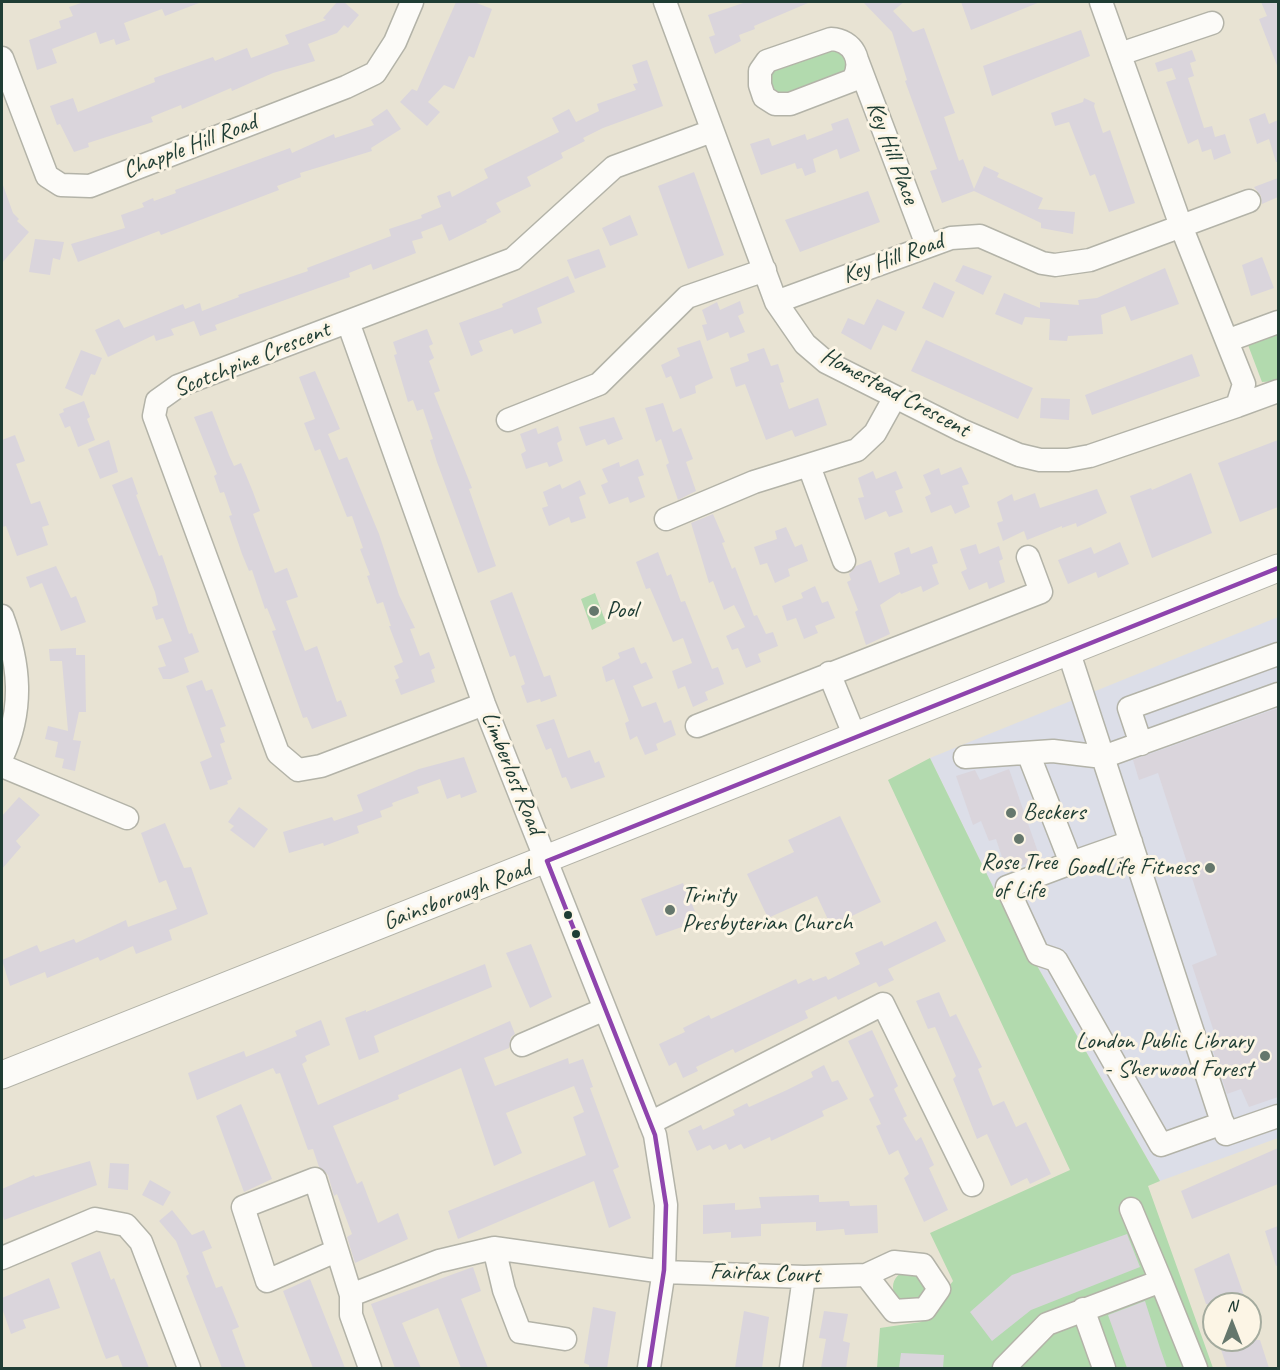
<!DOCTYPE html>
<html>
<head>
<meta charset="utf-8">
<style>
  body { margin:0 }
  #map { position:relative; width:1280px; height:1370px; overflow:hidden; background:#e8e3d3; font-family:Caveat,sans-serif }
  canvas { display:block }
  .frame { position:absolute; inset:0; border:3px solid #1f3d34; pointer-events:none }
  .north { position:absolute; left:1202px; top:1292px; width:60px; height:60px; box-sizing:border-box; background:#fcf5e5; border:2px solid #a4ab9e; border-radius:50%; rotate:0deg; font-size:16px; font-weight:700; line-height:24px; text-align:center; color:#1f3d34 }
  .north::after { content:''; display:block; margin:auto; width:21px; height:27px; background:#65776c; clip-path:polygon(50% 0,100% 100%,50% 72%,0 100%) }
</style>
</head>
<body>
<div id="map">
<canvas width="1280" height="1370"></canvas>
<div class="frame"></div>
<div class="north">N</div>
</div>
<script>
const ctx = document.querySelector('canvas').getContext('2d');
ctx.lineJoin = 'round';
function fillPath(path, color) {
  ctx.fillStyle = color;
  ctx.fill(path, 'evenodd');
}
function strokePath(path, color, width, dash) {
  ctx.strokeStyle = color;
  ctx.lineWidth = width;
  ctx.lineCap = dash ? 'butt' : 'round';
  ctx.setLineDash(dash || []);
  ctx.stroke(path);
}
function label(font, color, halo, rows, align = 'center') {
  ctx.font = font + ' Caveat,sans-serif';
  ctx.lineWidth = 6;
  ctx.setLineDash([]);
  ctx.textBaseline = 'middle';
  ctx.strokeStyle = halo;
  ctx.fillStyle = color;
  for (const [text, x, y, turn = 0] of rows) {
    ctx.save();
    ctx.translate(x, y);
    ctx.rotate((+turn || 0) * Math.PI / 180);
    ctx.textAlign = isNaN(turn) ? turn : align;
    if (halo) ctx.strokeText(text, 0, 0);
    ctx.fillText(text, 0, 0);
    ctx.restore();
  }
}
const built = new Path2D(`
  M1278 617V1138L1160 1181 1000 901 930 758Z`);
const green = new Path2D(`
  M829 46 848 56 845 71 787 96 772 92 770 70Z
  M1278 328V381L1262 382 1248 345Z
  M595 593 606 623 592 630 581 599Z
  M930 758 1000 901 1160 1181 1148 1186 1213 1368H877L880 1328 921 1322 953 1281 930 1233 1070 1170 888 780Z
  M893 1287a16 16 0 1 1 32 0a16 16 0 1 1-32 0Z`);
const building = new Path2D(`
  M84 2H199V3L165 16 162 9 124 23 130 40 116 45 114 39 100 44 96 32 52 49 57 63 37 70 29 40 61 28 59 21 73 16 69 7Z
  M337 2H344L359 15 348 28 344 25 337 33 308 44 315 61 273 73 232 91 231 88 182 109 181 105 151 117 153 122 88 143 89 147 74 152 60 124 57 125 50 106 73 98 78 112 155 82 154 78 213 57 215 61 247 48 251 58 289 44 285 35 326 20 323 18Z
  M456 2H474L492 9 474 58 469 56 454 89 444 85 428 102 440 112 427 126 400 102 412 89 417 91Z
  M746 2H808V3L754 26 755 29 739 35 741 41 715 54 709 37 715 35 708 15Z
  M863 2H904L893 11 913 32 924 28 955 113 944 117 959 161 963 159 974 189 984 166 999 173 997 177 1043 198 1038 209 1075 212 1073 234 1041 228V223L974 191 942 203 930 171 937 169 905 81 907 80 892 32Z
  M961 2H1040L971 30Z
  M1261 2H1278V68L1259 19 1267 16Z
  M1081 30 1090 56 992 96 983 66Z
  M1192 50 1196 61 1190 63 1194 76 1188 78 1204 128 1212 126 1215 137 1225 134 1231 153 1214 160 1211 149 1202 152 1198 139 1188 144 1166 82 1176 79 1172 68 1158 72 1155 63Z
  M647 60 663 106 603 128 583 138 585 141 561 153 563 158 527 177 531 186 496 203 501 212 486 220 487 222 449 241 442 224 421 232 423 238 412 241 416 253 373 270 371 264 349 273 350 277 341 280 215 325 217 330 208 333 200 336 194 321 171 329 174 335 156 341 154 335 108 357 95 330 119 319 124 328 183 304 185 309 200 303 202 311 239 297 238 295 308 271 307 268 391 236 389 229 422 218 421 215 441 207 437 196 450 191 452 197 488 178 484 169 559 132 552 118 569 109 576 122 599 111 597 104 636 90 633 84 638 83 632 65Z
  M1084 98 1095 103 1094 106 1103 133 1110 130 1135 203 1109 212 1095 174 1090 176 1069 122 1055 126 1051 113 1083 102Z
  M387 109 401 129 371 148 372 151 300 173 301 177 277 186 279 190 161 235 159 231 78 262 71 244 125 228 121 215 144 207 142 203 153 198 154 201 176 193 175 190 290 148 292 153 334 134 335 138 374 125 371 120Z
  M1265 113 1269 124 1278 120V162H1276L1269 139 1257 144 1249 119Z
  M848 118 860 151 840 159 837 149 813 159 816 172 805 176 802 168 797 169 795 163 761 175 750 144 769 138 772 146 805 134 807 140 833 130 831 124Z
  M694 172 724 255 688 269 658 186Z
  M1278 178V197L1262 204 1261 196 1254 187Z
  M3 185 13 213 19 219 17 221 29 232 2 263Z
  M868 191 880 222 800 252 785 220Z
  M630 215 638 235 610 246 602 228Z
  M35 239 64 242 60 260 53 258 50 275 29 272Z
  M599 249 606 267 575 279 567 260Z
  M1262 257 1274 288 1251 296 1242 265Z
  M963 265 992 276 983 295 955 281Z
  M1165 268 1179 304 1131 321 1125 306 1101 315 1103 334 1068 336 1067 341 1049 340 1050 319 1025 317 1022 325 995 314 1004 293 1040 308V302L1079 305 1078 300 1097 298Z
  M568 276 575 292 537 308 542 323 514 334 512 329 479 341 483 351 471 356 459 323 503 307 502 304Z
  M934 282 955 292 943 318 922 308Z
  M877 299 905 312 896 331 883 325 871 350 841 333 848 318 864 325Z
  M740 301 744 313 738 316 745 332 730 338 728 332 707 341 702 325 707 324 702 310 717 302 720 310Z
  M427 329 433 344 429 346 434 358 429 361 440 391 434 393 472 488 469 489 496 566 478 573 437 462 430 440 433 439 423 409 417 411 413 400 408 402 394 355 397 354 393 342Z
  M700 340 713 378 695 386 696 393 680 399 671 376 666 378 661 365 680 356 677 348Z
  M926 340 1033 388 1018 419 911 371Z
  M764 348 771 366 778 364 784 382 780 383 789 409 818 398 827 425 795 437 792 430 766 440 745 384 736 387 730 368 749 361 747 354Z
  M81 350 102 358 95 375 91 374 82 396 65 388Z
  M1192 354 1200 376 1092 415 1085 395Z
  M315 371 340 429 328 434 339 460 347 457 379 534 399 595 415 628 410 629 420 656 429 652 435 668 431 670 435 682 401 695 395 680 399 678 394 666 403 662 389 626H391L383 602 377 604 367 576 370 575 360 549 363 548 352 516 347 517 320 449 315 451 304 423 315 419 299 377Z
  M1041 398 1070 399 1069 420 1040 418Z
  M84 401 90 417 87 419 95 440 78 447 70 426 65 428 59 414 64 412 63 409Z
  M663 403 673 432 681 428 693 459 686 462 696 491 678 500 666 465 669 463 661 439 656 442 645 408Z
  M212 411 229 455 234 466 241 463 253 492 260 511 253 514 275 573 287 568 298 597 286 601 305 651 317 646 337 702 341 700 347 716 312 729 307 717 303 718 272 631 276 630 267 608 265 609 252 570 249 571 242 554 229 516 232 515 224 492 220 493 214 476 217 474 194 417Z
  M614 417 623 439 608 445 605 439 586 446 579 427Z
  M558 426 562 440 557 443 563 461 549 467 547 462 526 469 521 454 526 451 520 434 536 428 538 434Z
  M15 435 25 461 16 464 31 504 40 501 49 525 42 527 48 545 17 556 6 526 2 527V440Z
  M109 440 118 472 100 479 88 449Z
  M1278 440V507L1240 522 1218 463Z
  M638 459 644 475 638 477 645 497 630 503 628 497 609 504 601 485 608 482 602 469 619 462 620 467Z
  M961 467 969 484 962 486 970 507 955 514 951 505 931 513 925 497 931 494 923 475 939 468 941 475Z
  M873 471 876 479 896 471 903 488 895 491 903 512 889 517 886 511 865 520 858 498 864 497 858 478Z
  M1191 473 1212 533 1152 558 1130 496 1151 488 1152 490Z
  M132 477 138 494 136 495 159 556 162 555 189 634 192 633 199 652 184 658 189 672 171 679H163L158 668 166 666 158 646 172 641 163 618 156 620 152 607 158 605 155 592 112 485Z
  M580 480 586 494 579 497 586 518 571 523 569 517 549 526 542 508 548 506 543 492 560 484 562 489Z
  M1097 489 1107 513 1077 527 1076 523 1062 528V526L1027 540 1024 531 1003 541 997 523 1003 521 997 502 1012 494 1014 501 1035 493 1040 508Z
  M713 514 725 542 722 543 732 569 735 567 754 616 757 615 766 634 773 632 778 646 758 654 761 662 746 668 738 648 732 650 726 636 745 627 734 605 724 610 713 581 709 583 691 523Z
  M786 527 795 547 802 544 808 561 788 569 790 576 775 583 767 563 760 565 754 547 777 539 775 531Z
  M1120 542 1129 564 1098 578 1096 572 1068 584 1058 560 1091 547 1094 554Z
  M976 544 979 554 999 546 1003 559 999 561 1005 582 989 589 987 582 969 590 961 572 967 569 960 549Z
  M932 546 938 563 932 565 939 584 923 592 921 586 901 594 900 592 880 605 890 634 866 645 855 612 858 610 847 582 851 580 849 574 856 566 871 560 879 583 900 574 894 553 909 547 911 554Z
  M658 552 667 576 671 574 681 602 685 601 712 669 718 667 724 684 705 692 708 700 693 707 685 686 678 689 672 671 692 663 683 638 673 642 650 588 646 589 636 562Z
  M56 566 71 598 76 596 86 622 61 631 42 583 30 588 26 577Z
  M815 586 822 603 828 601 835 618 815 626 818 633 804 639 796 618 787 621 782 606 803 598 801 593Z
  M512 592 544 677 550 675 557 696 541 702 540 699 527 703 521 686 525 684 515 655 510 657 490 601Z
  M634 647 641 664 646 662 653 678 633 686 642 707 656 702 664 723 671 720 676 735 656 744 658 750 645 755 637 736 630 740 625 723 629 721 614 679 606 682 602 667 620 658 618 653Z
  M76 648V655H85L86 712H79L73 740 81 741 75 771 62 768 64 759 55 757 58 742 45 739 48 726 68 731 62 661H50L49 649Z
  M202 680 206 691 212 689 226 726 220 728 225 742 220 744 232 779 227 781 228 784 210 790 200 762 212 757 186 686Z
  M1278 708V1097L1249 1107 1241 1089 1227 1094 1210 1041 1216 1038 1192 965 1217 955 1158 773 1139 780 1133 760Z
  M554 719 568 758 590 750 595 763 599 761 605 777 571 789 566 777 562 778 551 748 546 750 536 725Z
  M464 757 477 792 461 798 460 794 447 799 440 779 417 787 419 793 392 803 393 806 380 811 382 817 357 826 359 833 324 846 323 843 289 853 283 832 332 817 334 821 363 811 357 795 419 769Z
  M1009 769 1040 858 1007 872 996 839 989 841 981 821 973 825 956 776 975 770 980 780Z
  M19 797 40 815 16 841 21 847 2 869V816Z
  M239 807 268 829 254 848 230 830 234 826 228 822Z
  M840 816 881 902 831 926 817 896 768 918 747 874 794 852 788 840Z
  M165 823 184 868 191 867 208 914 169 930 172 940 136 954 133 946 100 961 98 957 47 978 45 972 10 986 2 960 37 945 40 952 74 939 76 943 126 920 128 927 177 909 166 880 159 883 141 833Z
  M683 883 699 921 656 936 641 899Z
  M936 921 946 941 888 969 894 980 879 987 876 982 838 1000 836 996 805 1011 808 1018 735 1053 733 1049 696 1067 698 1071 683 1078 676 1062 669 1066 659 1044 685 1032 683 1028 709 1015 711 1019 796 979 798 984 811 978 813 981 826 976 828 980 860 964 855 953 882 941 884 946Z
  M531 944 552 997 530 1008 506 953Z
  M485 964 492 987 374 1036 379 1052 359 1060 345 1018 366 1010V1012Z
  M939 992 950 1017 956 1014 982 1067 978 1069 993 1106 1004 1101 1016 1127 1026 1122 1051 1174 1030 1184 1027 1178 1011 1186 987 1134 977 1139 953 1079 956 1076 935 1027 928 1029 916 1001Z
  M321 1020 330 1045 305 1056 307 1061 302 1064 318 1105 510 1021 515 1034 511 1037 509 1048 484 1058 495 1086 568 1058 569 1064 583 1059 593 1087 590 1088 619 1167 613 1170 631 1218 609 1228 594 1181 458 1239 448 1211 586 1155 573 1117 584 1112 574 1086 506 1113 522 1153 494 1166 461 1068 398 1095 399 1099 333 1126 357 1184 362 1181 378 1223 398 1213 408 1239 355 1263 347 1237 352 1234 337 1194 334 1196 328 1175 319 1167 313 1149 308 1150 280 1073 276 1074 273 1068 197 1100 188 1073 244 1051 246 1057 297 1036 295 1031Z
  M872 1030 898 1086 894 1089 907 1116 903 1118 916 1141 921 1137 934 1165 929 1168 948 1210 924 1222 904 1178 909 1174 898 1150 889 1155 876 1126 881 1124 869 1099 874 1096 848 1041Z
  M824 1065 832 1082 838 1080 848 1099 822 1111 824 1116 771 1141 770 1137 744 1149 741 1144 729 1150 726 1144 713 1150 710 1145 697 1151 688 1131 701 1125 703 1130 735 1115 733 1110 747 1103 749 1107 787 1090 813 1077 811 1072Z
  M241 1104 272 1179 244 1192 216 1116Z
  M1278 1148V1184L1192 1219 1181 1191Z
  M90 1161 97 1185 4 1220 2 1213V1189L34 1175 35 1177Z
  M110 1163 129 1164 128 1190 108 1188Z
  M150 1180 171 1192 163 1206 142 1195Z
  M819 1195V1202L849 1201 850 1206 877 1205 878 1233 845 1235 844 1229 816 1231V1222L761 1224V1236L731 1238V1232L703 1234V1205L735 1203V1210L761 1208 759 1197Z
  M172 1210 192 1235 204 1230 212 1248 202 1252 216 1288 222 1286 239 1327 232 1330 246 1368H222L186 1276 189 1274 176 1241 159 1221Z
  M1278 1226V1265L1276 1266 1265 1231Z
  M1127 1234 1140 1267 1031 1310 992 1341 970 1312 1012 1275Z
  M100 1251 111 1280 114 1278 149 1368H123L118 1355 106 1359 102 1349 71 1263Z
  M1229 1253 1247 1304H1206L1194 1269Z
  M473 1267 481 1291 461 1299 488 1368H461L438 1308 402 1323 421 1368H395L371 1304Z
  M49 1278 60 1308 23 1320 26 1328 11 1334 2 1308V1298Z
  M310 1279 345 1368H313L283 1291Z
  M1145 1301 1160 1348 1167 1368H1127L1108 1315Z
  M593 1307 616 1312 607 1368H589V1365L584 1363Z
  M744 1311 769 1317 762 1368H735Z
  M824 1311 848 1314 843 1341 850 1343 846 1368H821L826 1339 819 1338Z
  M1218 1340H1260L1269 1368H1227Z
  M901 1353 944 1355 943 1368H899Z`);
const minor = new Path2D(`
  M665 2 776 302 805 344 826 362 961 430 1019 455 1040 460H1068L1090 456 1237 406 1244 384 1181 226 1101 2
  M831 39C853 40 864 61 853 80L790 104H775L764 97 760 85V71L767 61Z
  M1120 54 1212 23
  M2 58 47 176 61 185 90 186 346 87 375 73 395 42 412 2
  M857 60 927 245
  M776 302 951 238 980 236 1042 263 1055 265 1090 260 1249 201
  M348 322 484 704 655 1135 666 1205 664 1270 649 1368
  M1229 340 1278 322
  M1237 406 1278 391
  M508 420 599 384 687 297 765 270
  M809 466 844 561
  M666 519 754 482 857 450 875 433 895 397
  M2 616C20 664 24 709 2 757
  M1069 653 1226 1134 1278 1116
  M829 673 855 737
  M484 704 321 766 298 770 278 753 154 416 157 401 178 386 513 259 614 167 712 131
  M697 726 1041 592 1028 557
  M1141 744 1129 708 1278 654
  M1028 753 1071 863 1007 887 1038 954 1056 960 1161 1145 1223 1123
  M965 757 1053 751 1103 757 1278 694
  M2 766 127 818
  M1071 863 1131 842
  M522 1045 605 1009
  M650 1123 883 1004 972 1185
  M494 1248 504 1290 520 1332 565 1339
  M336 1251 267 1281 243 1207 315 1179 351 1295
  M2 1258 95 1219 126 1225 141 1242 189 1368
  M1161 1281 1196 1368
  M1083 1309 1104 1368
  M370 1368 351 1315V1295L439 1261 494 1248 664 1272 804 1277 866 1275 894 1311 925 1309 939 1289 923 1265 894 1262 866 1275
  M791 1368 804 1277
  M1004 1368 1047 1324 1161 1281 1131 1209`);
const major = new Path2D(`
  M2 1075 1278 568`);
const bus1 = new Path2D(`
  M649 1368 664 1270 666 1205 655 1135 547 861 1278 568`);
const markers = [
  [594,611,6,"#65776c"],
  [1011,813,6,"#65776c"],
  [1019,839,6,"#65776c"],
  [1210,868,6,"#65776c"],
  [670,910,6,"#65776c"],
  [568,915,5,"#1f3d34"],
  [576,934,5,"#1f3d34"],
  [1265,1056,6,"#65776c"]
];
const streetNames = [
  ["Chapple Hill Road",190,147,-21],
  ["Key Hill Place",892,153,69],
  ["Key Hill Road",893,259,-20],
  ["Scotchpine Crescent",252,360,-22],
  ["Homestead Crescent",895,393,28],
  ["Limberlost Road",512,773,68],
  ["Gainsborough Road",457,896,-21],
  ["Fairfax Court",765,1274,2]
];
const poiNames = [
  ["Pool",606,611],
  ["Beckers",1023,813],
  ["Rose Tree",1019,863,"center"],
  ["of Life",1019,891,"center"],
  ["GoodLife Fitness",1198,868,"right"],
  ["Trinity",682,896],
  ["Presbyterian Church",682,924],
  ["London Public Library",1253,1042,"right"],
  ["- Sherwood Forest",1253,1070,"right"]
];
fillPath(built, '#dcdee8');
fillPath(green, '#b2daae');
fillPath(building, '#dad5dc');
strokePath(minor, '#b3b3a8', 25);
strokePath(major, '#b3b3a8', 29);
strokePath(minor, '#fcfbf8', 22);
strokePath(major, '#fcfbf8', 27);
strokePath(bus1, '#8e44ad', 4.5);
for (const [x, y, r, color] of markers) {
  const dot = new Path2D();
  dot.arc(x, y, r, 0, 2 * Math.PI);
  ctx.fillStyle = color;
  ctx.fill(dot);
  strokePath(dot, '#fcf5e5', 2);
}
label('24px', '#1f3d34', '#fcf5e5', streetNames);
label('24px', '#1f3d34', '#fcf5e5', poiNames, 'left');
</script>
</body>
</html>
